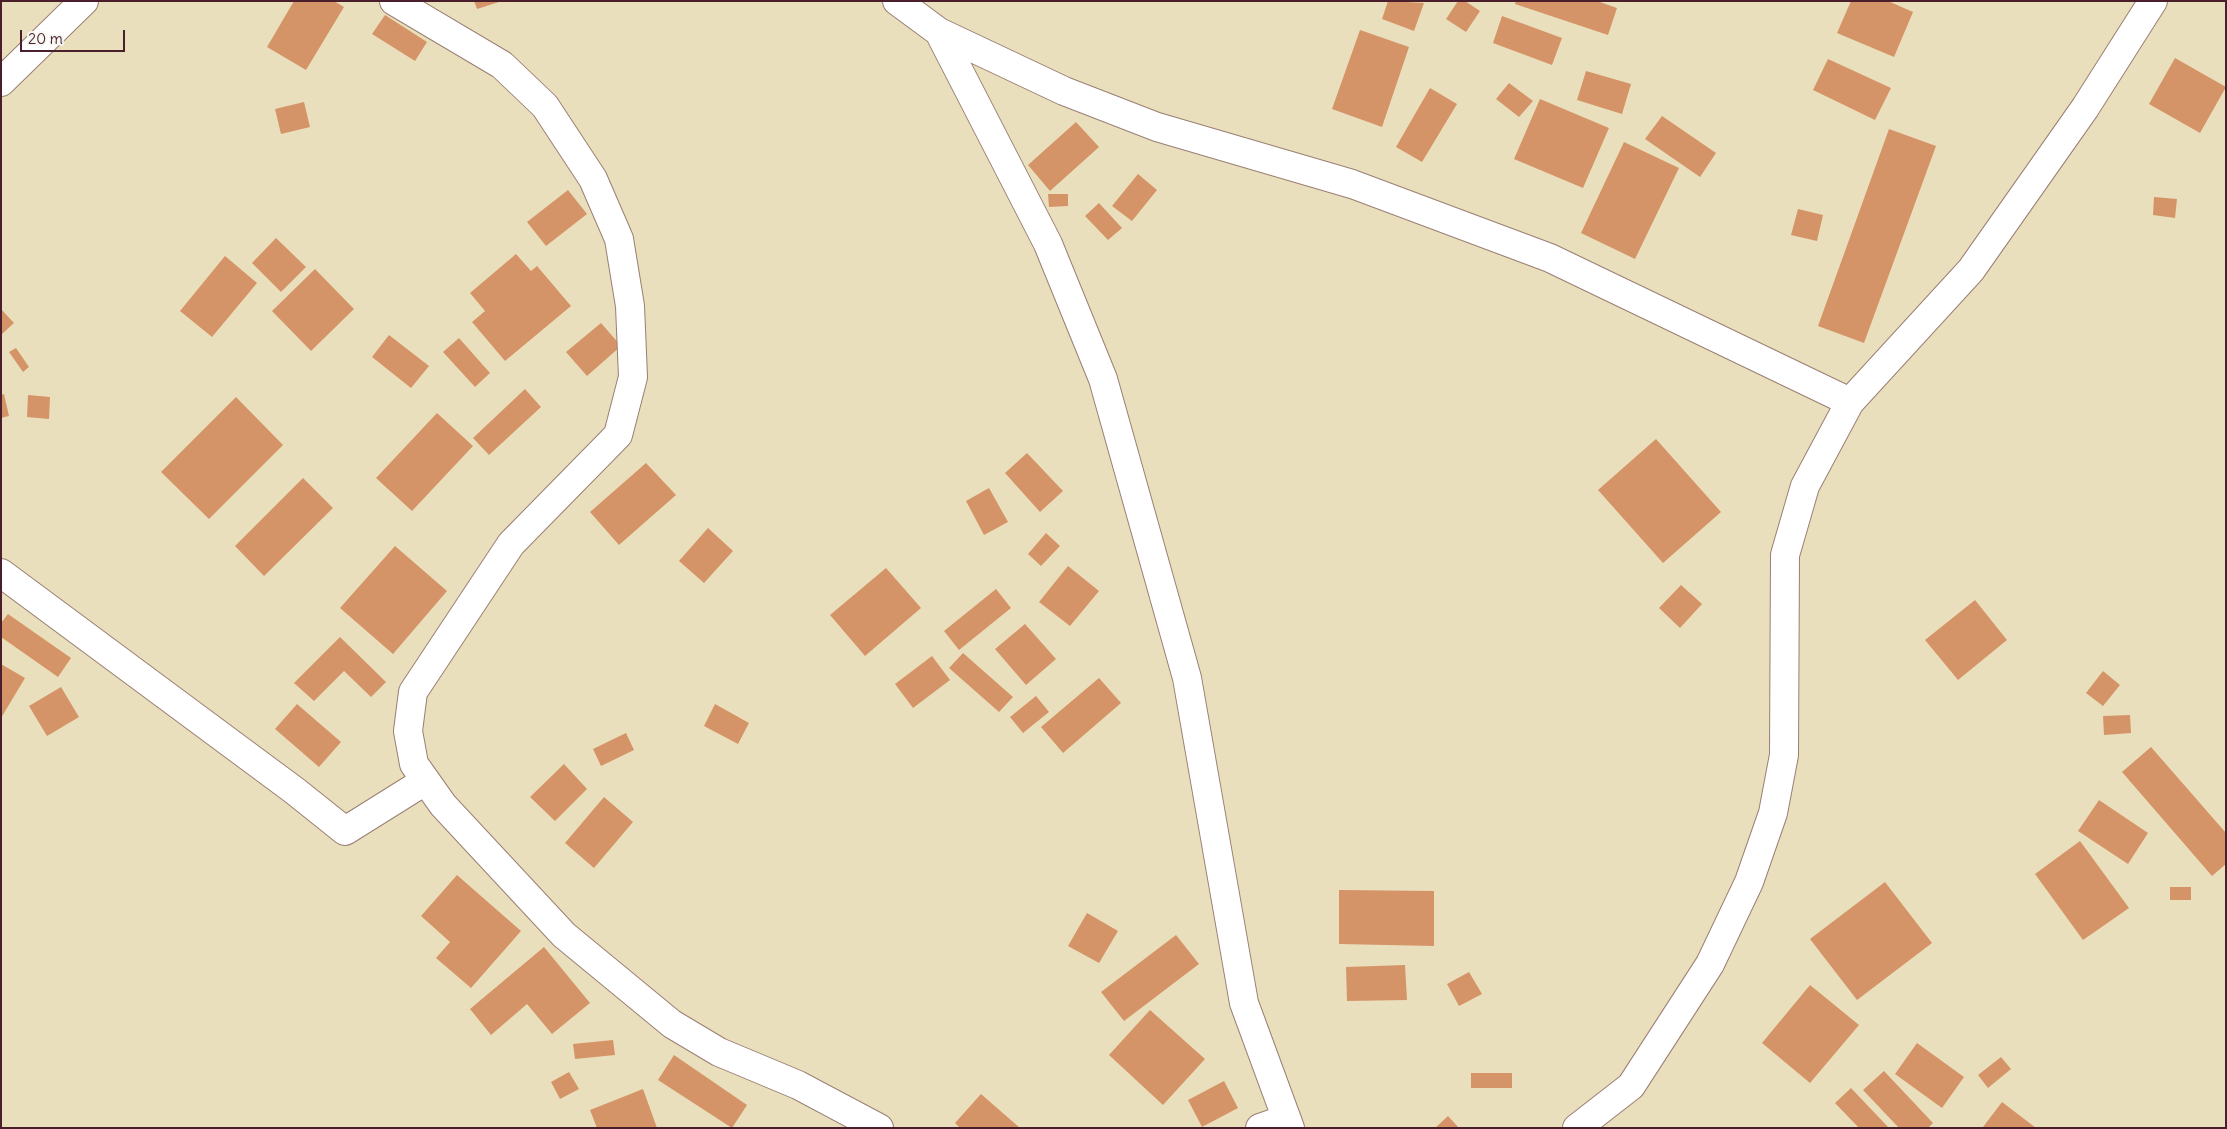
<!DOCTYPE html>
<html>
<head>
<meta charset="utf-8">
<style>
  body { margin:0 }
  #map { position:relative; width:2227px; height:1129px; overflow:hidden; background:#eadfbc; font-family:Delius,sans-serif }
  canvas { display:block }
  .frame { position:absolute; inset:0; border:2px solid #4a1f2b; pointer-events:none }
  .scale { position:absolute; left:20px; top:30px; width:105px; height:22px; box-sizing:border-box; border:2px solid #4a1f2b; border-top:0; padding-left:6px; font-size:15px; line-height:18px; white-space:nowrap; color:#4a1f2b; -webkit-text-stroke:4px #f6f6f2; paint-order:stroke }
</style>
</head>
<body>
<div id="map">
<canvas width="2227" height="1129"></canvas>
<div class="frame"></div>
<div class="scale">20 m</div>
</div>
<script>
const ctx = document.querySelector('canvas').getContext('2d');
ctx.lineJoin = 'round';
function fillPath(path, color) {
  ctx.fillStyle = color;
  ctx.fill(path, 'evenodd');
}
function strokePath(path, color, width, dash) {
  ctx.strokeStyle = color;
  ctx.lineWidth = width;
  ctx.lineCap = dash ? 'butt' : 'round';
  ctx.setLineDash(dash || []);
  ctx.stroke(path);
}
const building = new Path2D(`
  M294 1H334L344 7 306 70 267 47Z
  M474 1H499V2L477 9Z
  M1388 1 1424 3 1414 31 1382 19Z
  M1458 1H1465L1480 11 1466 32 1446 19Z
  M1516 1H1597L1617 8 1608 35 1515 4Z
  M1851 1H1888L1913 12 1894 57 1837 33Z
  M385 15 427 42 415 61 372 34Z
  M1502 16 1562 38 1552 65 1493 43Z
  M1360 30 1409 47 1382 127 1332 109Z
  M2175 58 2226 87 2200 133 2149 104Z
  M1828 59 1891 88 1875 120 1813 90Z
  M1586 71 1631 84 1622 114 1577 100Z
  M1509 83 1533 101 1519 117 1496 99Z
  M1430 88 1457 104 1422 162 1396 147Z
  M1540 99 1609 128 1583 188 1514 159Z
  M304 102 310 127 281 134 275 109Z
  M1662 116 1716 153 1700 177 1645 139Z
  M1076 122 1099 147 1050 191 1028 165Z
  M1889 129 1936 146 1864 343 1818 326Z
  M1624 142 1679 168 1635 259 1581 233Z
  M1138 174 1157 190 1132 221 1112 206Z
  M568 190 587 214 546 246 527 222Z
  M1048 194H1068V206L1049 207Z
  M2154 197 2177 199 2175 218 2153 215Z
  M1099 203 1122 228 1108 240 1085 216Z
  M1798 209 1823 215 1817 241 1791 235Z
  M276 238 306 267 281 292 252 263Z
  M516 254 531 271 537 266 571 306 505 361 472 322 485 311 470 293Z
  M225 256 257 283 212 337 180 311Z
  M315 269 354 309 311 351 272 311Z
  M1 309 14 323 1 335Z
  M601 323 621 346 587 376 566 352Z
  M389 335 429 366 411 388 372 357Z
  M459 338 490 373 475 387 443 352Z
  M16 348 29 367 23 372 9 352Z
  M525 389 541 407 489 455 473 438Z
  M4 394 9 416 1 418V395Z
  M28 395 50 397 49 419 27 417Z
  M236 397 283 445 209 519 161 472Z
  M437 413 473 446 412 511 376 478Z
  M1656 439 1721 512 1663 563 1598 490Z
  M1027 453 1063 491 1040 512 1005 473Z
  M646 463 676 495 619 545 590 512Z
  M303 478 333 508 264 576 235 546Z
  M989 488 1008 522 984 535 966 501Z
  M708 528 733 551 704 583 679 561Z
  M1046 533 1060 546 1041 566 1028 554Z
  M395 546 447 591 393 654 340 608Z
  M1068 566 1099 591 1070 626 1039 602Z
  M886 568 921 608 865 656 830 615Z
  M1681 585 1702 604 1680 628 1659 608Z
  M996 589 1011 608 959 650 944 631Z
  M1975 600 2007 640 1958 680 1925 640Z
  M8 614 71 658 58 677 1 637V623Z
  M1025 624 1056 659 1026 685 995 649Z
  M340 637 386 682 371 697 344 671 314 701 294 683Z
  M963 653 1013 697 999 712 949 668Z
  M932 656 950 680 913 708 895 684Z
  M1 664 25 678 1 718Z
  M2103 671 2120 685 2103 706 2086 693Z
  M1099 678 1121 703 1063 753 1041 727Z
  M61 687 79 717 47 736 29 706Z
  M1036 696 1049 712 1023 733 1010 717Z
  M297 704 341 742 319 767 275 729Z
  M715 704 749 723 738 744 704 726Z
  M2130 715 2131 733 2104 735 2103 716Z
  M626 733 634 750 601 766 593 749Z
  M2151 747 2226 833V864L2212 876 2122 772Z
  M564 764 587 789 555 821 530 797Z
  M604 797 633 822 594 868 565 843Z
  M2099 800 2148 833 2128 864 2078 831Z
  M2080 841 2129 908 2083 940 2035 874Z
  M457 875 521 931 471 988 436 958 450 942 421 916Z
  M1885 882 1932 943 1857 1000 1810 939Z
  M2170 887H2191V900H2170Z
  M1339 890 1434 891V946L1339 944Z
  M1087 913 1118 931 1099 963 1068 946Z
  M1176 935 1199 964 1124 1021 1101 992Z
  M544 947 590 1003 552 1034 527 1004 491 1035 470 1009Z
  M1405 965 1407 1000 1347 1001 1346 967Z
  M1469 972 1482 994 1459 1006 1447 984Z
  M1810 985 1859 1025 1810 1083 1762 1043Z
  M1150 1010 1205 1059 1163 1105 1109 1055Z
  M613 1040 615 1055 575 1059 573 1044Z
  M1917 1043 1964 1077 1942 1108 1895 1074Z
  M674 1055 747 1105 732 1128 658 1080Z
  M2001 1057 2011 1069 1988 1088 1978 1075Z
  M1884 1071 1933 1123 1928 1128H1899L1863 1090Z
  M569 1072 579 1089 560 1099 551 1082Z
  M1471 1073H1512V1088H1471Z
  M1224 1081 1238 1108 1202 1127 1188 1100Z
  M1851 1088 1889 1128H1859L1835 1103Z
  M643 1089 657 1128H597L590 1110Z
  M981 1094 1020 1128H960L955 1123Z
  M2002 1102 2036 1128 1983 1127Z
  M1448 1116 1459 1128H1435Z`);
const minor = new Path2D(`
  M394 1 502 65 545 106 593 179 619 239 630 306 633 377 618 435 511 544 413 692 408 731 414 764 443 805 564 935 672 1024 719 1052 798 1085 879 1128
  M897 1 939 32 1064 91 1157 127 1352 184 1550 258 1850 402
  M939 32 1048 244 1103 379 1187 678 1244 1003 1290 1128
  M1 82 84 1
  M1 573 295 791 345 831 425 781
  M1260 1128 1286 1119
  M1577 1128 1631 1086 1710 964 1749 882 1773 813 1784 755 1785 555 1805 486 1850 402 1971 270 2085 108 2153 1`);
fillPath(building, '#d59467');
strokePath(minor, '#9a7f74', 30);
strokePath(minor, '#fff', 28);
</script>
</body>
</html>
